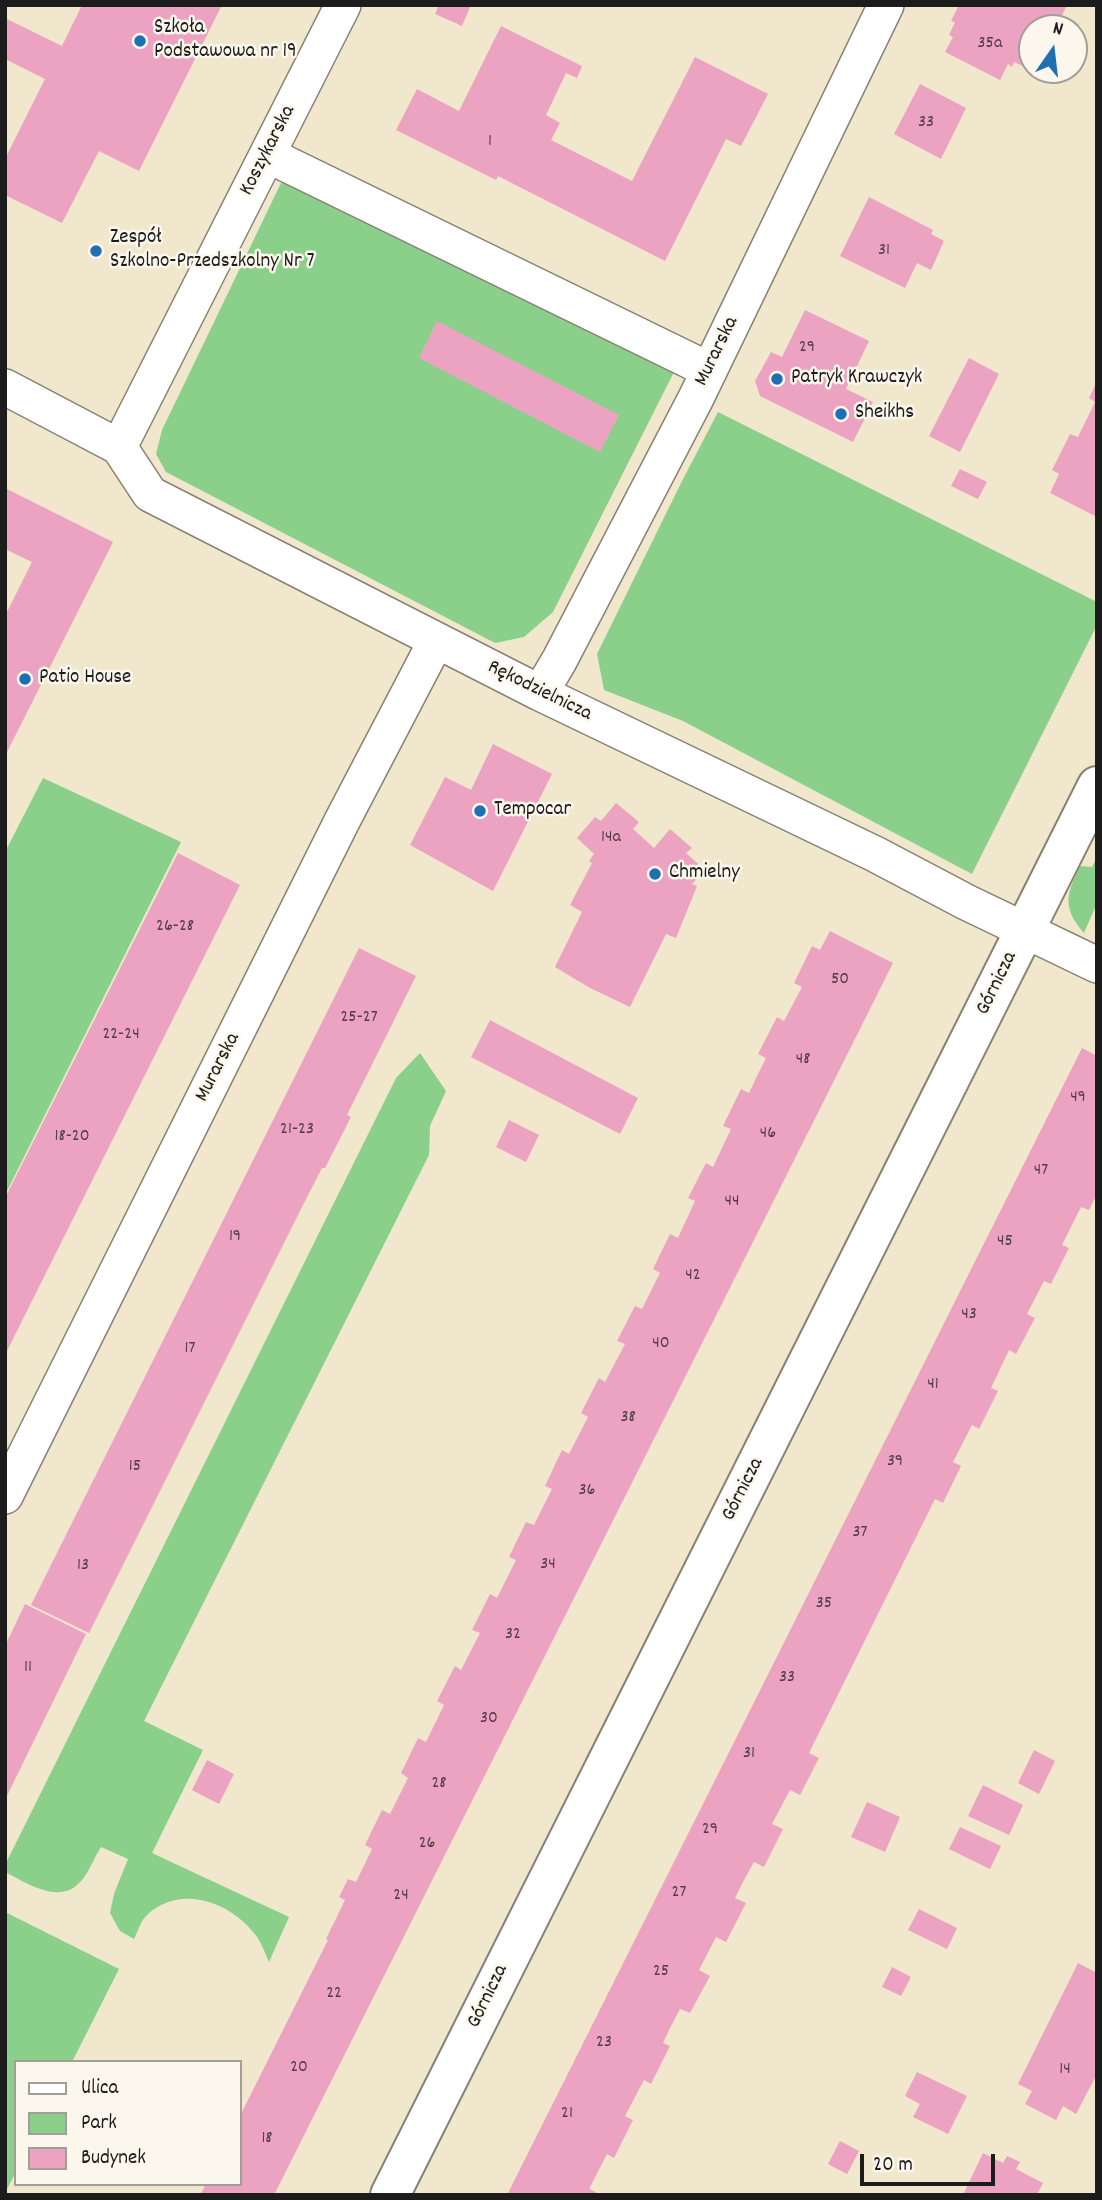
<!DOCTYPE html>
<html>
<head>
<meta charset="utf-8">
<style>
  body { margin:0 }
  #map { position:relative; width:1102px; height:2200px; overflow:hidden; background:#f0e7cc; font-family:Dekko,sans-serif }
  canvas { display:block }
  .frame { position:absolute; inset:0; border:7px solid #1c1c1c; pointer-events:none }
  .legend { position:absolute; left:14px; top:2060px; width:228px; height:126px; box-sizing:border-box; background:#fbf7ec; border:2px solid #a29f99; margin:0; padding:9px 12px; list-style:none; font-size:21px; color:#1c1c1c }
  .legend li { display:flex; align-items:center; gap:14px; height:35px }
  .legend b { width:35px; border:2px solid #a29f99 }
  .north { position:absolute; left:1018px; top:14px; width:70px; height:70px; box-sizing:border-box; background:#fbf7ec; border:2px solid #a29f99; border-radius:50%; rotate:14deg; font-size:19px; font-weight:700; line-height:28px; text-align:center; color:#1c1c1c }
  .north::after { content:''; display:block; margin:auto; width:24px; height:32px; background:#1f6fb2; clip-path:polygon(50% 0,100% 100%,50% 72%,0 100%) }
  .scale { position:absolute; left:860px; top:2154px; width:135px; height:32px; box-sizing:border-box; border:4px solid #1c1c1c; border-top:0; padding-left:9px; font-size:21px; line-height:24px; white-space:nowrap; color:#1c1c1c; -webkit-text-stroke:5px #fbf7ec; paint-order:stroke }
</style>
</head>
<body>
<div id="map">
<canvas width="1102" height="2200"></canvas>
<div class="frame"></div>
<ul class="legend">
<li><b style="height:9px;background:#fff"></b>Ulica</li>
<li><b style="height:19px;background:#8ad08b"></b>Park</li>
<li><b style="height:19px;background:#eca3c1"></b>Budynek</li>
</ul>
<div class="north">N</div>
<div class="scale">20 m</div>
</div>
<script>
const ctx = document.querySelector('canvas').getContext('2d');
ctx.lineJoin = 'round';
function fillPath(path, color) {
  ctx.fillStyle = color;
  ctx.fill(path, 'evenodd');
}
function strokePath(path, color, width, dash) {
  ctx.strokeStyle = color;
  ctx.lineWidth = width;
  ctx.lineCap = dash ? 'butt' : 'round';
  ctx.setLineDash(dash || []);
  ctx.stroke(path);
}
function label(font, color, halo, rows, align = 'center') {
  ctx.font = font + ' Dekko,sans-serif';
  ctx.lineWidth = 5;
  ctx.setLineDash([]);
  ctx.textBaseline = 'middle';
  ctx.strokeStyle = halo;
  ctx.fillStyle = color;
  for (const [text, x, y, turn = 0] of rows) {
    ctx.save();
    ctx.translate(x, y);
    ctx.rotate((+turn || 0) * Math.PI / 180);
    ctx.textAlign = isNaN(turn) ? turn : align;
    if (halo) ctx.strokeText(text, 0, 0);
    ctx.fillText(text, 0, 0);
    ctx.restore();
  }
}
const green = new Path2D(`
  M293 181 676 368 553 612 524 637 495 643 166 472 156 454 162 430 281 183Z
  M718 412 1097 602V625L972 874 683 721 604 690 597 654 682 481Z
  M43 778 181 842 5 1195V852Z
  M1097 857V903L1084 933C1062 908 1066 894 1080 866L1092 867Z
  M420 1053 446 1091 430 1126 429 1155 144 1721 203 1750 152 1853 289 1917 269 1962C265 1953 261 1941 254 1933 229 1901 179 1884 147 1915 141 1920 138 1931 134 1939L120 1931 110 1913 114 1894 128 1859 101 1847C94 1858 89 1872 81 1881 60 1906 27 1883 5 1872V1865L396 1078Z
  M5 1912 119 1969 72 2062H16V2172L5 2193Z`);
const building = new Path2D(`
  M82 5H222L139 171 99 151 62 223 5 195V159L45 79 5 59V18L62 46Z
  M439 5H471L462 26 435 14Z
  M959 5H1067L1056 28H1032V70L1014 62 1012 67 1008 64 1000 80 945 52 953 37 949 35 955 22 951 21Z
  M501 26 582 66 577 78 566 73 546 115 560 123 551 140 632 181 695 57 768 94 741 146 726 139 665 261 498 176 496 180 396 130 417 89 459 111Z
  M920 84 966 108 941 159 894 134Z
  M869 197 933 230 931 234 944 241 931 270 917 263 905 288 840 256Z
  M805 310 869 341 846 389 873 402 853 442 760 396 755 381 771 352 782 357Z
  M437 321 619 415 600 452 419 358Z
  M969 358 999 374 960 452 929 436Z
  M1097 381V517L1050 493 1059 474 1052 470 1070 434 1078 437 1095 402 1089 398Z
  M960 469 987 482 978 499 951 486Z
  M5 488 113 542 5 756V616L32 562 5 549Z
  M493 744 552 774 493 891 410 845 445 777 471 790Z
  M616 803 639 822 633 829 654 848 670 829 692 848 686 853 705 870 692 884 697 886 676 938 666 934 630 1007 590 988 555 967 582 912 570 905 592 863 589 861 594 854 577 838 595 817 601 821Z
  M178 853 240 885 5 1355V1198Z
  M830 931 893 963 856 1037 274 2195H200L206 2184H240V2116L328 1940 326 1939 345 1900 339 1897 348 1879 356 1882 372 1849 365 1845 382 1810 390 1814 408 1778 401 1773 418 1738 426 1742 444 1705 437 1701 455 1666 461 1670 480 1633 472 1630 490 1594 497 1598 516 1560 509 1557 526 1522 534 1525 552 1489 545 1486 562 1450 569 1454 588 1417 581 1413 599 1378 605 1382 625 1344 617 1341 635 1306 642 1309 660 1273 653 1269 670 1234 678 1238 695 1201 688 1198 706 1163 713 1167 731 1129 723 1126 741 1089 749 1093 758 1074 766 1058 758 1054 777 1017 784 1021 802 987 794 983 812 946 820 950Z
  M359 948 416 976 347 1115 351 1117 325 1168H322L305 1201 89 1633 31 1605Z
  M490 1020 638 1098 620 1134 471 1057Z
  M1082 1048 1097 1056V1194L1089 1210 1081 1207 1062 1245 1069 1248 1051 1284 1044 1281 1027 1314 1035 1318 1016 1354 1009 1350 991 1388 998 1391 979 1429 972 1425 953 1462 961 1466 943 1503 935 1499 809 1753 819 1758 800 1795 790 1790 772 1824 783 1829 764 1867 754 1862 744 1880 735 1898 746 1903 726 1942 716 1937 699 1970 710 1976 690 2013 680 2009 671 2026 663 2043 670 2046 651 2084 644 2080 625 2116 633 2120 614 2158 607 2154 589 2189 596 2192 595 2195H507Z
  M509 1120 539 1135 526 1162 496 1147Z
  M25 1604 86 1634 5 1800V1646Z
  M1034 1750 1055 1761 1039 1794 1018 1783Z
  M207 1760 234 1774 219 1804 192 1790Z
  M983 1785 1023 1805 1009 1835 968 1816Z
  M867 1802 900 1817 885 1852 851 1837Z
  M960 1827 1001 1846 990 1869 949 1849Z
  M919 1909 957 1928 947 1949 908 1930Z
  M1078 1963 1097 1973V2074L1076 2114 1063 2106 1056 2120 1025 2104 1032 2091 1018 2084Z
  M892 1967 911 1977 901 1996 882 1987Z
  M917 2072 967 2096 948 2134 913 2117 920 2104 905 2096Z
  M840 2141 859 2151 847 2174 828 2164Z
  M983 2153 1003 2163 1007 2156 1020 2162 1016 2169 1043 2183 1037 2195H963Z`);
const minor = new Path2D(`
  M268 155 709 370
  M5 387 119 447 150 494 540 693 875 854 966 902 1097 965
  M119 447 343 5
  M540 693 559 661 696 398 886 5
  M5 1496 342 821 436 641`);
const tertiary = new Path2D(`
  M390 2195 1097 786`);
const markers = [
  [140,41,7,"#1f6fb2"],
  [96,251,7,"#1f6fb2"],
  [777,379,7,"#1f6fb2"],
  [841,414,7,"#1f6fb2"],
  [25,679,7,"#1f6fb2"],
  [480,811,7,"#1f6fb2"],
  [655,874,7,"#1f6fb2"]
];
const numberNames = [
  ["35a",990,45],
  ["33",926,124],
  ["1",490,143],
  ["31",884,252],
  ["29",807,349],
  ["14a",611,839],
  ["26-28",175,928],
  ["50",840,981],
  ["25-27",359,1019],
  ["22-24",121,1036],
  ["48",803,1061],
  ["49",1078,1099],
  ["21-23",297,1131],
  ["46",768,1135],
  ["18-20",72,1138],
  ["47",1041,1172],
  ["44",732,1203],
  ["19",235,1238],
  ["45",1005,1243],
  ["42",693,1277],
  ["43",969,1316],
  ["40",661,1345],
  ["17",190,1350],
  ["41",933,1386],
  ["38",628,1419],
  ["39",895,1463],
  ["15",135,1468],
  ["36",587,1492],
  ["37",860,1534],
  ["34",548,1566],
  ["13",83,1567],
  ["35",824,1605],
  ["32",513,1636],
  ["11",28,1669],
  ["33",787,1679],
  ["30",489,1720],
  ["31",749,1755],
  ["28",439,1785],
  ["29",710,1831],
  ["26",427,1845],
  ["27",679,1894],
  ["24",401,1897],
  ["25",661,1973],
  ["22",334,1995],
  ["23",604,2044],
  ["20",299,2069],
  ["14",1065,2071],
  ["21",567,2115],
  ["18",267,2140]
];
const poiNames = [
  ["Szkoła",154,29],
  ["Podstawowa nr 19",154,53],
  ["Zespół",110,239],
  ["Szkolno-Przedszkolny Nr 7",110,263],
  ["Patryk Krawczyk",791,379],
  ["Sheikhs",855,414],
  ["Patio House",39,679],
  ["Tempocar",494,811],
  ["Chmielny",669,874]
];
const streetNames = [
  ["Koszykarska",269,151,-63],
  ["Murarska",718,352,-64],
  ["Rękodzielnicza",539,692,26],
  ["Górnicza",998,984,-64],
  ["Murarska",219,1068,-63],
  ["Górnicza",744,1490,-63],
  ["Górnicza",489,1997,-64]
];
fillPath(green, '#8ad08b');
fillPath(building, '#eca3c1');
strokePath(minor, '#868274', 38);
strokePath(tertiary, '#868274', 42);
strokePath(minor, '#fff', 35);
strokePath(tertiary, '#fff', 38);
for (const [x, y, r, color] of markers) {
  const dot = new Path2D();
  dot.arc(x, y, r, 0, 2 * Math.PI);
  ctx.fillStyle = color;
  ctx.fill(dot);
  strokePath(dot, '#fbf7ec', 2.5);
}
label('18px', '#503e45', null, numberNames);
label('21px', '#1c1c1c', '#fbf7ec', poiNames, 'left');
label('21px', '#1c1c1c', '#fbf7ec', streetNames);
</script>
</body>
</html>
